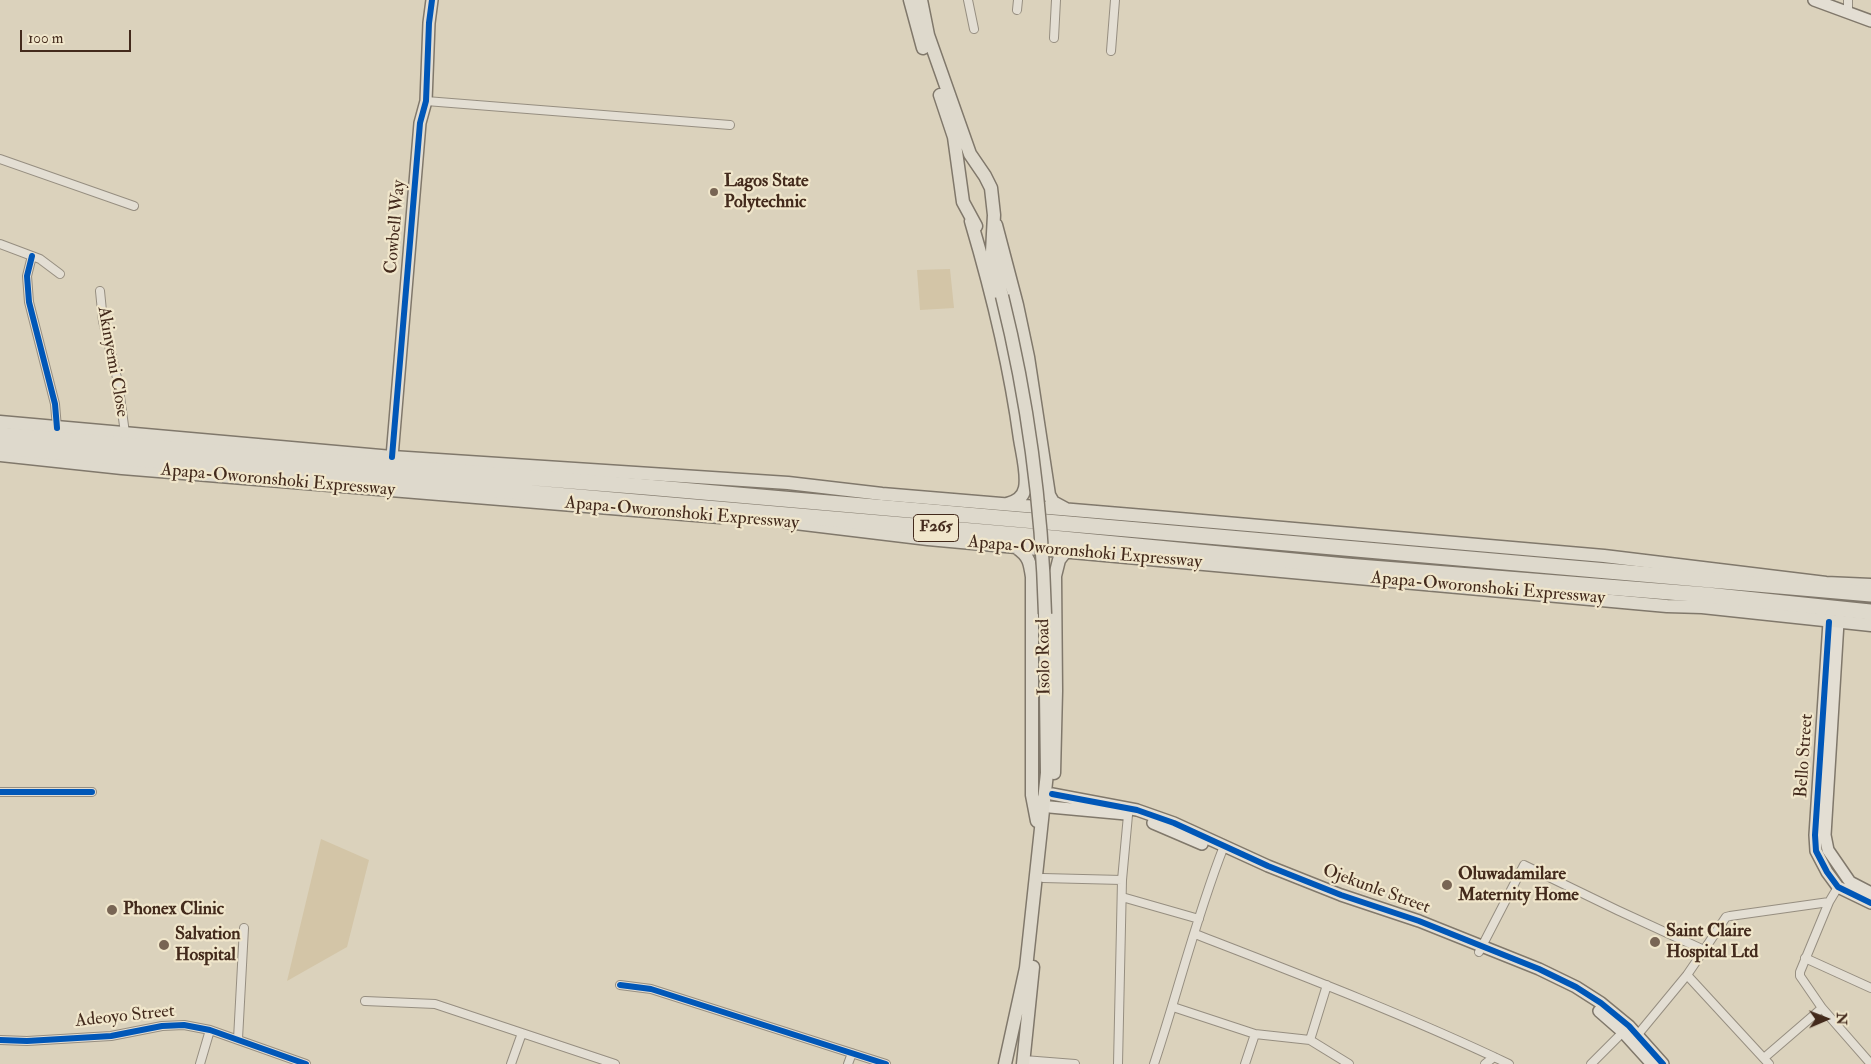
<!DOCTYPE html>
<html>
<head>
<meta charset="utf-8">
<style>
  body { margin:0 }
  #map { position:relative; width:1871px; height:1064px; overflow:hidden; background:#dbd2bc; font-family:"IM FELL Double Pica",serif }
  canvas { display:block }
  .north { position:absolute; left:1801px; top:994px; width:50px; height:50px; -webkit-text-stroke:4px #f0e6cb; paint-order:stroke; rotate:89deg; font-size:14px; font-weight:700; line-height:20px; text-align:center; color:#432a1c }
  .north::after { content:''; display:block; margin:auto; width:18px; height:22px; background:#432a1c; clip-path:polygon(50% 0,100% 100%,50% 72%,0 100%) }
  .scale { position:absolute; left:20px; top:30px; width:111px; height:22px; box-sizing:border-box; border:2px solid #432a1c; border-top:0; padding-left:6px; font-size:15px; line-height:18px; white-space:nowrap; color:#432a1c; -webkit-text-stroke:4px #f0e6cb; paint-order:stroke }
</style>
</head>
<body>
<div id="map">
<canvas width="1871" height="1064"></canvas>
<div class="north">N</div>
<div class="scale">100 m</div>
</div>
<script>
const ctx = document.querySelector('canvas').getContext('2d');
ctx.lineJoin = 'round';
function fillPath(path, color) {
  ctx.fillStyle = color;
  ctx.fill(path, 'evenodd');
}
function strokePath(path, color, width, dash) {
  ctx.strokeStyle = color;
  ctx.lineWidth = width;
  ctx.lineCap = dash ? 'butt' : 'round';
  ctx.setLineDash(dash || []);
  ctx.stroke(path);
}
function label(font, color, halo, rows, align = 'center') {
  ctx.font = font + ' "IM FELL Double Pica",serif';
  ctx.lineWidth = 4.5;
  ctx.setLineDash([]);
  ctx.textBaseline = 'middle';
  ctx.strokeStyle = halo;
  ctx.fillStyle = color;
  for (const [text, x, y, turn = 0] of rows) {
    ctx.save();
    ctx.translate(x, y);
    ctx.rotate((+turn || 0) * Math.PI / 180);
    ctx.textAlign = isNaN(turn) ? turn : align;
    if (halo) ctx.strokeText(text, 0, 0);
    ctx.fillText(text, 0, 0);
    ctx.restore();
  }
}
const green = new Path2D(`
  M950 269 954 308 920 310 917 270Z
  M321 839 369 860 347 947 287 981Z`);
const street = new Path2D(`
  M968 0 974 29
  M1848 0V13
  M1017 10 1018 0
  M1054 38 1056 0
  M1111 51 1115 0
  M426 101 730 125
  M0 159 134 206
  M0 244 40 259 60 274
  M32 256 27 276 29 302 55 404 57 428
  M100 291 103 321 118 382 125 433
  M0 792H92
  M1043 878 1122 880 1128 815
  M1122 897 1199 919
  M1829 902 1800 972V976L1822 1008 1871 1064
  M1195 934C1301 975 1406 1015 1509 1064
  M1704 950 1726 917 1730 916 1829 902 1838 887
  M1479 952 1524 865 1617 910 1704 950 1687 975 1635 1038
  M1805 958 1871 988
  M1687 975 1769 1064
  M620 985 651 989 886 1064
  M1327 985 1310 1040 1349 1064
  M365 1001 435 1004 615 1064
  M1173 1007 1255 1034
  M238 1039 244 928
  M0 1040 27 1041 111 1036 162 1026 184 1025 210 1030 306 1064
  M1764 1058 1822 1008
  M1024 1060 1075 1064
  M200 1064 210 1030
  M511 1064 522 1033
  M848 1064 852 1053
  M1118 1064 1122 880
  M1154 1064C1178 992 1196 917 1224 846
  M1245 1064 1255 1034 1310 1040
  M1485 1064 1494 1057
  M1591 1064 1626 1029`);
const secondary = new Path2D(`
  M1814 0 1871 21
  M392 457 420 123 426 101 429 23 432 0
  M1829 622 1815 835 1816 851 1827 872 1838 887 1871 903
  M1838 622 1825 835 1828 850 1850 882 1871 893
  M1052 794 1137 810 1174 823 1268 866 1341 895 1419 921 1539 969 1576 987 1601 1003 1629 1026 1663 1064
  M1050 807 1126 814
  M1153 823 1202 844
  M1599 1011 1623 1032 1652 1064`);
const primary = new Path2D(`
  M910 0 923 48
  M921 0 928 35 970 154 985 176 991 188 994 215 992 252 1002 296
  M940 95 954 137 963 202 976 226
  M971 221C992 292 1010 365 1020 439 1022 452 1028 475 1025 488 1023 498 1016 502 1007 504
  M996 225 1017 305 1028 357 1049 495 1053 502 1066 509
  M0 422 392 457 788 483 882 494 1168 518 1604 556 1826 583 1871 585
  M0 455 122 468 720 517
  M787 522 928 539 1667 606 1702 607 1871 625
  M1017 548C1029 556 1030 563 1032 577V795L1037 821
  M1054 773 1056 691 1055 576 1059 560 1066 551
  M1005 1064 1026 968 1047 773 1045 614
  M1023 1064 1033 967`);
const highway = new Path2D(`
  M0 435 646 487 1871 594
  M0 447 1042 537 1346 566 1707 595 1871 612`);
const primaryBridge = new Path2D(`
  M1002 296C1028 400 1042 507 1045 614`);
const cycleway = new Path2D(`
  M32 256 27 276 29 302 55 404 57 428
  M392 457 420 123 426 101 429 23 432 0
  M1829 622 1815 835 1816 851 1827 872 1838 887 1871 903
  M0 792H92
  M1052 794 1137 810 1174 823 1268 866 1341 895 1419 921 1539 969 1576 987 1601 1003 1629 1026 1663 1064
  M620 985 651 989 886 1064
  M0 1040 27 1041 111 1036 162 1026 184 1025 210 1030 306 1064`);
const markers = [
  [714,192,5,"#786554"],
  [1447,885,6,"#786554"],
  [112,910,6,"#786554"],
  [1655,942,6,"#786554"],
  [164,945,6,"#786554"]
];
const shields = [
  [936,528,45]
];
const shieldNames = [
  ["F265",936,528]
];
const poiNames = [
  ["Lagos State",724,182],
  ["Polytechnic",724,203],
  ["Oluwadamilare",1458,875],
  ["Maternity Home",1458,896],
  ["Phonex Clinic",123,910],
  ["Saint Claire",1666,932],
  ["Hospital Ltd",1666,953],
  ["Salvation",175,935],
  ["Hospital",175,956]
];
const streetNames = [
  ["Cowbell Way",396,227,-85],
  ["Akinyemi Close",112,362,80],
  ["Apapa-Oworonshoki Expressway",278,481,5],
  ["Apapa-Oworonshoki Expressway",682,514,5],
  ["Apapa-Oworonshoki Expressway",1085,553,5],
  ["Apapa-Oworonshoki Expressway",1488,589,5],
  ["Isolo Road",1045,657,-91],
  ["Bello Street",1805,756,-86],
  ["Ojekunle Street",1376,890,20],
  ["Adeoyo Street",125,1017,-6]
];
fillPath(green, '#d3c5a7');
strokePath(street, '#968e80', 10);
strokePath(secondary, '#80786b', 14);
strokePath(primary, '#80786b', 15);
strokePath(highway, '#80786b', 18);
strokePath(street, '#e3ded3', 8);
strokePath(secondary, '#e3ded3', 11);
strokePath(primary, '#ded9cc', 12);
strokePath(highway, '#ded9cc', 15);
strokePath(primaryBridge, '#80786b', 15, []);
strokePath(primaryBridge, '#ded9cc', 12);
strokePath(cycleway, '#0057b8', 6);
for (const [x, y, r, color] of markers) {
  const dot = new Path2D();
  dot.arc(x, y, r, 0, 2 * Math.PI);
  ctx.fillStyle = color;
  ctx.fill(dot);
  strokePath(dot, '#f0e6cb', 2);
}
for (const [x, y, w] of shields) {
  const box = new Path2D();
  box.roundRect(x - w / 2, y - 13.5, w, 27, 4);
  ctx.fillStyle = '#f0e6cb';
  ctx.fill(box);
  strokePath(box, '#432a1c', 1);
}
label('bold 16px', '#432a1c', null, shieldNames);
label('bold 18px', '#432a1c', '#f0e6cb', poiNames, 'left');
label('18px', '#432a1c', '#f0e6cb', streetNames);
</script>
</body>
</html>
